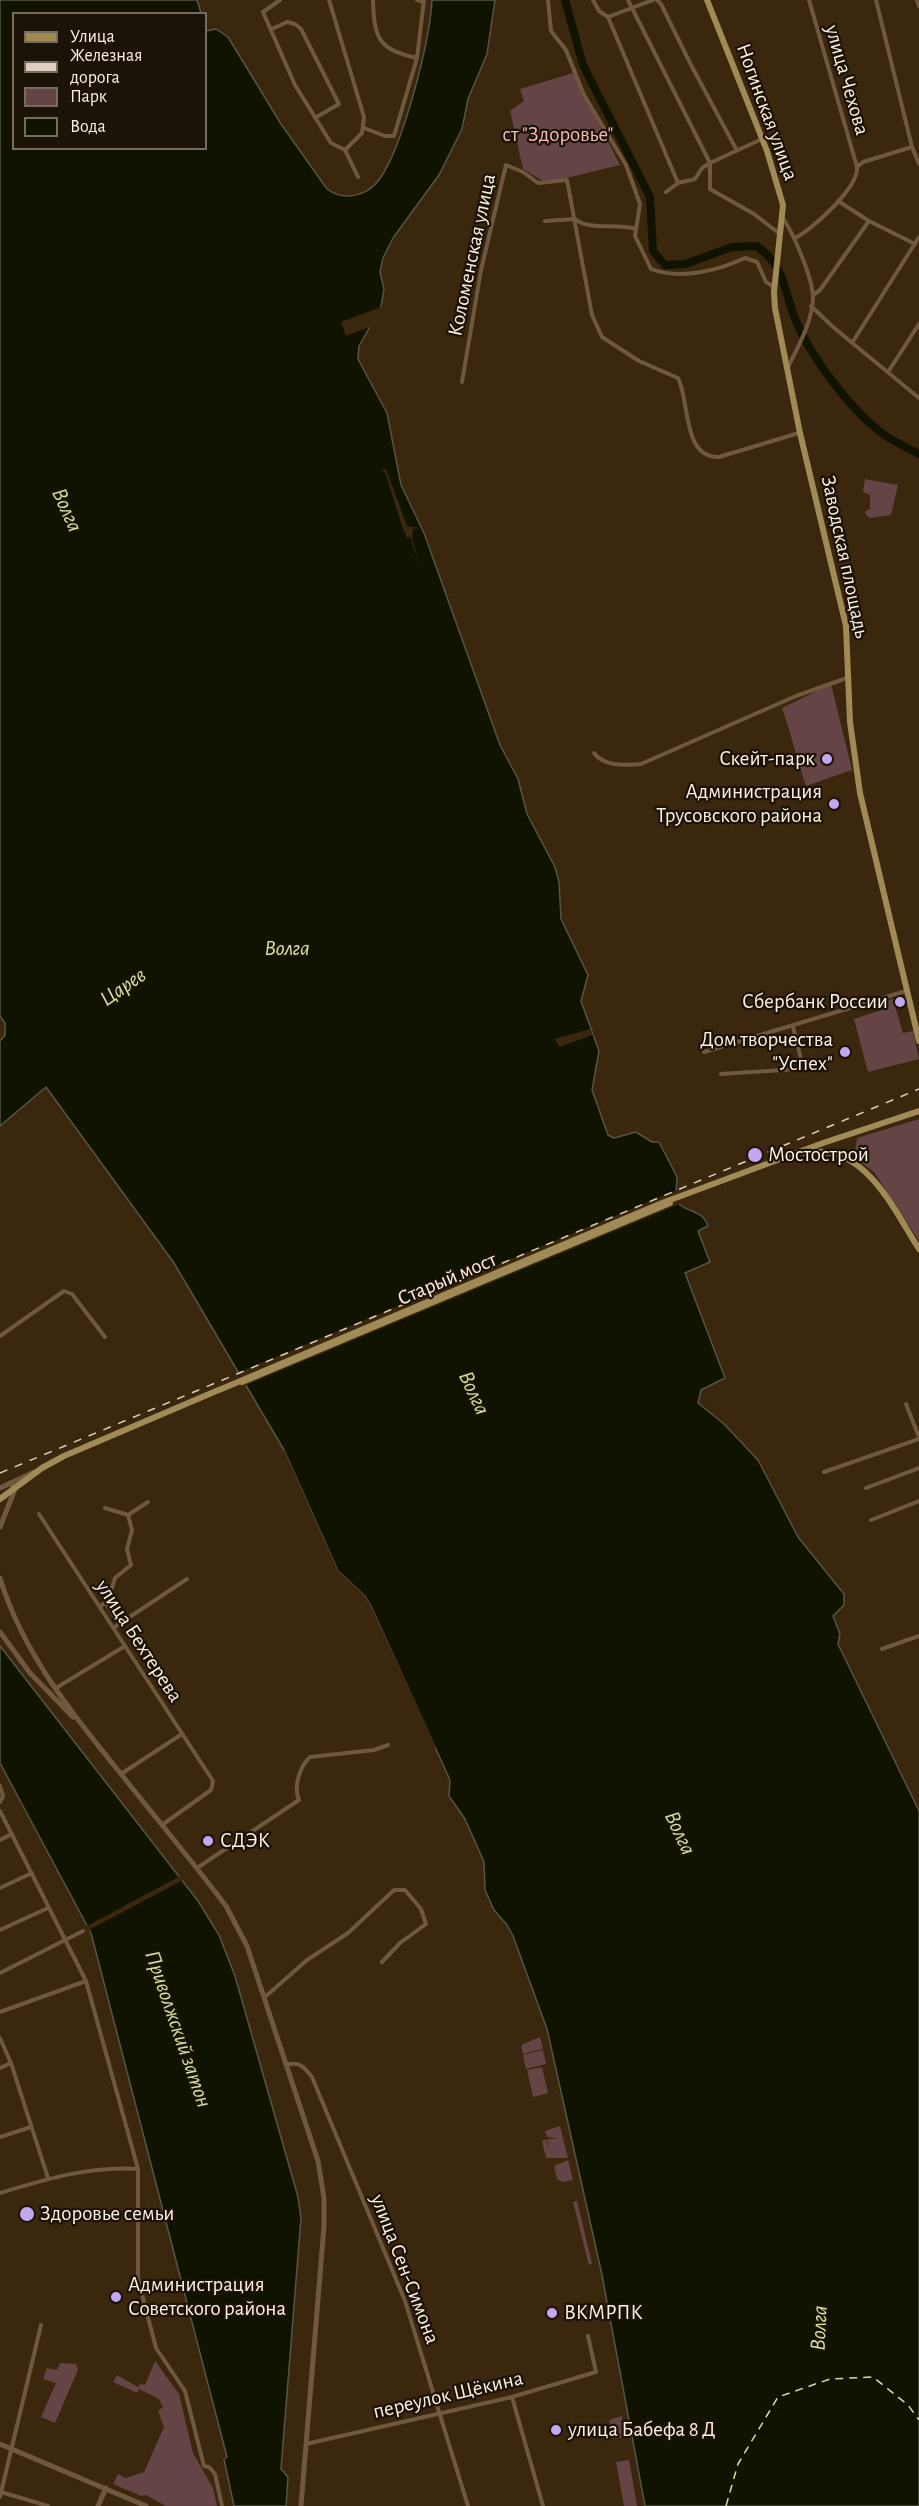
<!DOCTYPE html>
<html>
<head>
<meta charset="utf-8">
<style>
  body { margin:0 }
  #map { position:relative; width:919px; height:2506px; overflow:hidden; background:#3b260e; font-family:"Alegreya Sans",sans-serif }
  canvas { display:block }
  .legend { position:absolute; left:12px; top:12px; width:195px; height:138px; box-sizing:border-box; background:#1b1208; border:2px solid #766b5f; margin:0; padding:8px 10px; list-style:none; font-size:18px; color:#fef0e2 }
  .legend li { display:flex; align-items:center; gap:12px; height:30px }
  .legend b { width:30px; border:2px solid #766b5f }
</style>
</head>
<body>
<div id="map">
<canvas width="919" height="2506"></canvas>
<ul class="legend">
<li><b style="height:8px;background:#a08a56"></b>Улица</li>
<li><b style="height:8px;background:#decfc0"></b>Железная дорога</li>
<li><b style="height:16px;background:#654445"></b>Парк</li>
<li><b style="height:16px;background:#0f1300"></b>Вода</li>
</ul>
</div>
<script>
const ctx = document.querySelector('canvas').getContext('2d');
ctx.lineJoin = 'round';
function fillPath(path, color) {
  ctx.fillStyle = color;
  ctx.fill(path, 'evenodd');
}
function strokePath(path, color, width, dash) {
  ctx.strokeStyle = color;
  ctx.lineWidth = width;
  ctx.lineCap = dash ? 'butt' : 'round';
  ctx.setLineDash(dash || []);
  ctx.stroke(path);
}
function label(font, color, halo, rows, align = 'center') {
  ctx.font = font + ' "Alegreya Sans",sans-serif';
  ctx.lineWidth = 4.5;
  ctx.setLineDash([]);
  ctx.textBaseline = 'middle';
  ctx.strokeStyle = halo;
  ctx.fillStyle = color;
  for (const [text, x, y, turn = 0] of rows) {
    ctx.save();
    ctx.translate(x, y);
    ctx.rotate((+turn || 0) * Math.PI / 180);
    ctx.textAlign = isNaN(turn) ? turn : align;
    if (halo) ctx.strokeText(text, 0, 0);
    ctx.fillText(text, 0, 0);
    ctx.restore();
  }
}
const green = new Path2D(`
  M573 73 620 165 546 183 523 169 510 111 524 101 520 89Z
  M865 479 898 485 891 515 870 518 866 515 865 511 870 509V495L863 492Z
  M831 684 852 770 806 786C797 759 791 734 782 708Z
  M893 999 903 1033 913 1031 919 1059 868 1072 854 1019 881 1010 879 1003Z
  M919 1119V1241L874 1172 854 1157 857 1138Z
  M540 2037 543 2049 523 2054 521 2045Z
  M543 2050 546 2064 526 2069 523 2055Z
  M542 2067 548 2093 533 2097 527 2070Z
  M560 2126 568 2158H546L542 2141 546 2139 549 2151 547 2139H559L547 2137 545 2131Z
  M568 2160 573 2180 562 2182 557 2179 554 2166Z
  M577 2201 592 2264 589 2265 573 2202Z
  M155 2361 179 2394 193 2453 213 2488 217 2506H166L146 2495 141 2496 113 2484 118 2474 126 2478 144 2472 164 2427 158 2411 163 2407 159 2399 139 2389 137 2393 113 2382 117 2375 138 2387 140 2384 145 2385Z
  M60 2363 76 2364 78 2370 55 2423 41 2417 56 2383 43 2379 47 2368 57 2370Z
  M622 2416 625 2437 613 2439 609 2420Z
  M629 2460 637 2506H624L616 2462Z`);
const water = new Path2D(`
  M0 0H197L201 13 14 14V148H206V31L216 29 228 37 281 124 327 189C343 201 366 197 379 180 403 147 430 41 432 0H495L487 54 468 99 462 129 439 175 393 238 383 258 380 272 384 289 381 307 359 346 358 359 387 413 401 485 424 533 500 745 518 779 527 814 555 867 559 882 561 919 588 975 581 1001 599 1051 592 1090 608 1135 614 1138 636 1132 652 1142H659L677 1177 676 1195 680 1205C691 1213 703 1211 708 1226L698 1231 710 1262 685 1273 725 1378 701 1390 698 1403 724 1424 758 1460 798 1537 844 1594V1605L833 1616 840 1634 838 1644 919 1811V2506H645L602 2275 547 2029 513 1936 507 1925 494 1910 485 1890 484 1862 465 1819 449 1796 450 1780 371 1606 364 1595 338 1571 284 1450 174 1263 46 1087 0 1126V1041L5 1035V1023L0 1016Z
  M0 1646 198 1901 219 1935 235 1976 298 2197 301 2218 281 2469 288 2477 286 2506H234L224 2459 227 2457 91 1933 0 1763Z`);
const pier = new Path2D(`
  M381 307 384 308 373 326 346 336 341 322Z
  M386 469 407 526 421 528 413 529 412 538 421 570 410 537 407 538 402 526 385 472 381 470Z
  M590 1029 593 1035 559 1047 555 1039Z
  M679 1189 682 1203 244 1386 237 1373Z
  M284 1450 338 1571 364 1595 371 1606 436 1747 433 1748 364 1599 335 1573 282 1451Z
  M182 1875 185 1879 87 1931 85 1927Z`);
const river = new Path2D(`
  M565 0 583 65 650 197 653 251 665 265 685 264 732 247 757 246C788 270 782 288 796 321 811 357 849 407 879 431 891 441 906 447 919 454`);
const ferry = new Path2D(`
  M726 2506 738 2464 778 2397 830 2379 873 2377 908 2405 919 2420`);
const minor = new Path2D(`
  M280 0 263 12 295 85 331 143 345 150
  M329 0 364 117 362 133 345 150 358 177
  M373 0C374 39 379 50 417 58
  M417 0 424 2
  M548 0 551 31 566 50 584 95 626 165 640 204 635 236 651 269C680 280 717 271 745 258L757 262 766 282 774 287
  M593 0 599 11 608 17 678 183
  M628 0 710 163V189L754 214 780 234
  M657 0 661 4 690 63 736 149
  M809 0 857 167
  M876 0 912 147 919 164
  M917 0 919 6
  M608 17 653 0
  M272 29 287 22 295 24 301 29 339 104 315 118
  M364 128 385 136H394L417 58 424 0
  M666 192 678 183 695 179 702 168 710 163 762 139
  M838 201 869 221 915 244
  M783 218C794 235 812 276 813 297 813 320 798 347 788 367
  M545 221 575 219C590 231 617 223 636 229
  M795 238C812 230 859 187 857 167L863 162 912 147
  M813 295 820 290 869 221
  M811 306 833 327 919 398
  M852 343 919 237
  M888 372 919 324
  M462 382 481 270 506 165 523 172 538 183 567 180 592 315 602 337 639 361 678 378C690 401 682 458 719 457L799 433
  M594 753C604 767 625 765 641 764L796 696 847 678
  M704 1052 906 991
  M721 1074 798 1069 802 1063 793 1027
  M0 1336 64 1291 72 1294 105 1337
  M906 1404 919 1437
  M824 1472 919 1439
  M866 1488 919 1468
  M105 1508 128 1515
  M39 1514 213 1781 211 1790 162 1825
  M871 1520 919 1501
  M106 1603 119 1624
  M100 1607 108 1600 115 1578 131 1565 127 1549 132 1530 128 1515 148 1502
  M113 1628 187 1579
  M882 1649 919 1636
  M56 1688 125 1646
  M121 1774 182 1734
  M0 1786 3 1796 0 1802
  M0 1811 86 1981 138 2169V2279L156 2348 185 2391 204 2466 209 2467 215 2474 222 2506
  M0 1840 12 1834
  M197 1868 299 1800C293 1787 300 1766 310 1757L374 1750 388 1745
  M0 1888 32 1873
  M0 1930 48 1908
  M0 1973 83 1931
  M265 1997 307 1960 348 1933 394 1890H405L421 1909 426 1924 400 1943 382 1962
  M0 2012 86 1981
  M0 2038 11 2063 48 2178
  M286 2065C300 2061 304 2067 312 2077L405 2301 468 2506
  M0 2068 11 2063
  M0 2137 31 2127
  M0 2193C46 2179 89 2166 138 2169
  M512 2397 543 2506
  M306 2444 512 2397 596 2372 588 2336
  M1 2492 48 2506
  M0 2497 41 2325`);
const secondary = new Path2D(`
  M0 1488 34 1472
  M0 1527 15 1489 10 1483
  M0 1578C22 1652 73 1715 121 1774 156 1818 192 1861 226 1906L247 1946 318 2161 324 2198V2226L301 2506
  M0 1632 30 1673 73 1717
  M0 2444 146 2506
  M98 2506 106 2488`);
const primary = new Path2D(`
  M707 0 767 151 783 205 774 292 775 308 800 433 846 626 850 722 860 793 919 1041
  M804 1153C865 1142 892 1207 919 1249
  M242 1382 670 1203
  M219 1390 662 1203 823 1143 919 1111
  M0 1499 42 1468 64 1456 221 1389`);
const rail = new Path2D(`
  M0 1473 919 1089`);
const markers = [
  [827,759,6,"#c2a7f2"],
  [834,804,6,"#c2a7f2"],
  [900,1002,6,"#c2a7f2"],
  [845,1052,6,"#c2a7f2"],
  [755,1155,8,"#c2a7f2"],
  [208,1841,6,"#c2a7f2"],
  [27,2214,8,"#c2a7f2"],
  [116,2297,6,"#c2a7f2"],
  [552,2313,6,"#c2a7f2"],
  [556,2430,6,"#c2a7f2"]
];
const streetNames = [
  ["улица Чехова",847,80,74],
  ["Ногинская улица",767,112,70],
  ["Коломенская улица",472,255,-78],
  ["Заводская площадь",845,557,78],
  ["Старый мост",447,1279,-23],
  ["улица Бехтерева",139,1641,57],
  ["улица Сен-Симона",405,2269,69],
  ["переулок Щёкина",448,2395,-13]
];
const parkNames = [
  ["ст \"Здоровье\"",558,135]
];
const poiNames = [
  ["Скейт-парк",815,759,"right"],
  ["Администрация",822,792,"right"],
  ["Трусовского района",822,816,"right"],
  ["Сбербанк России",888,1002,"right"],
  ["Дом творчества",833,1040,"right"],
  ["\"Успех\"",833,1064,"right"],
  ["Мостострой",768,1155],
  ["СДЭК",220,1841],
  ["Здоровье семьи",40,2214],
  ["Администрация",128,2285],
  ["Советского района",128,2309],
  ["ВКМРПК",564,2313],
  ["улица Бабефа 8 Д",568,2430]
];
const waterNames = [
  ["Волга",67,510,66],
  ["Волга",287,948],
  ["Царев",123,987,-35],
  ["Волга",474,1393,65],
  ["Волга",680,1833,65],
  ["Приволжский затон",178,2029,71],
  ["Волга",819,2328,-87]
];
fillPath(green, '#654445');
fillPath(water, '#0f1300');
strokePath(water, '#575544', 1.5);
fillPath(pier, '#3b260e');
strokePath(river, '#0f1300', 8);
strokePath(ferry, '#d3e39f', 1.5, [8, 6]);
strokePath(minor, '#6f583e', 4);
strokePath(secondary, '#6f583e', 5);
strokePath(primary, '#a08a56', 6);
strokePath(rail, '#decfc0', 1.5, [8, 8]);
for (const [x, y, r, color] of markers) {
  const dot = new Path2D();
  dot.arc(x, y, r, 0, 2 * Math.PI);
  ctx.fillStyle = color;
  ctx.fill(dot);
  strokePath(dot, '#1b1208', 2);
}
label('21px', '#fef0e2', '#1b1208', streetNames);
label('21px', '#f6b8b9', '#1b1208', parkNames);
label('21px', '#fef0e2', '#1b1208', poiNames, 'left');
label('italic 22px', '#d3e39f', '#1b1208', waterNames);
</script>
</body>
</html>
